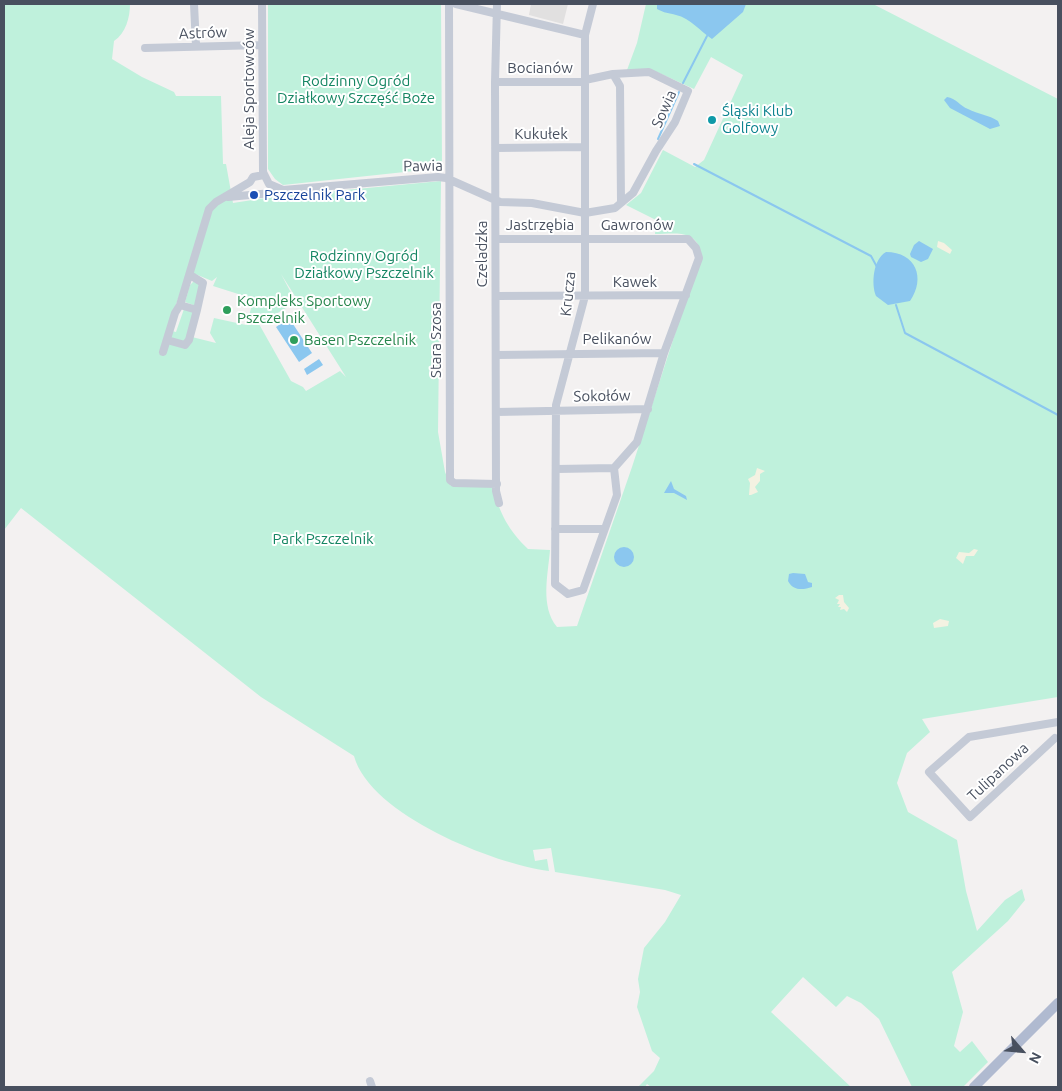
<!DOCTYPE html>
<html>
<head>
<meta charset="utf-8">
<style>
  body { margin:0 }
  #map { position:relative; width:1062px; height:1091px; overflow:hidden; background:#f3f1f1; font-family:Ubuntu,sans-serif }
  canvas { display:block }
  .frame { position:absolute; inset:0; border:5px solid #48505f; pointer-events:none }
  .north { position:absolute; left:997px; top:1026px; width:50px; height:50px; -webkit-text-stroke:4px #fff; paint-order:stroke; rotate:117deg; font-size:14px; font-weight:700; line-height:20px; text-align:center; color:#48505f }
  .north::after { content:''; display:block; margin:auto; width:18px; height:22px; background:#48505f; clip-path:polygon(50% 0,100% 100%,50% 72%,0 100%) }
</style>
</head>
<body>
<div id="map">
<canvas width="1062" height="1091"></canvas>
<div class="frame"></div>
<div class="north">N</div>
</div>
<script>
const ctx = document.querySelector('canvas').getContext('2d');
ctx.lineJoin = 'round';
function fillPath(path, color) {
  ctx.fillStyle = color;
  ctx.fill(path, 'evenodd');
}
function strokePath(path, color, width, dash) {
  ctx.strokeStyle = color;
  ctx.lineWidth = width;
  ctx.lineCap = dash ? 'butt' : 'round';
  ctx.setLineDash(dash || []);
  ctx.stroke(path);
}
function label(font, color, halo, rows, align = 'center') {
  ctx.font = font + ' Ubuntu,sans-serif';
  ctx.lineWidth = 4;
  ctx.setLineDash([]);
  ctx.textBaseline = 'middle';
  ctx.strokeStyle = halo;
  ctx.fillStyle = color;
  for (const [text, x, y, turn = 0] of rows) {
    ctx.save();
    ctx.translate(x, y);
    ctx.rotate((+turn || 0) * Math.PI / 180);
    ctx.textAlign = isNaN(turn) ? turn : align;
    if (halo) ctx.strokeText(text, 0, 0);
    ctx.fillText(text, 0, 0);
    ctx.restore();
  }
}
const education = new Path2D(`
  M531 4H568L563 24 529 15Z`);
const green = new Path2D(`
  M4 4H130C130 17 126 33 114 41L112 59 142 77 174 92 176 96H221L223 164H226L233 203 272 197 441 181 438 432 445 472 451 486H493C499 513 509 531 528 549L550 550C548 575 540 606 557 627L577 626 632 467 683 309 700 250C695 229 672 234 655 234L656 220 626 205 641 193 663 150 695 167 704 160 743 75 711 57 694 89 657 72 627 70 637 43 646 4H873L1058 99V697L922 719 930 732 907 753 897 783 908 812 957 840 966 891 977 931 1005 900 1022 889 1025 900 1008 921 952 972 963 1012 954 1046 960 1052 972 1041 988 1062 963 1087H912L879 1019 861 1003 847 996 836 1007 803 977 771 1012 851 1087H651L647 1084 645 1087H638L654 1071 660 1058 652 1051 637 1007 640 992 638 979 644 948 665 922 681 895 665 890 555 872 551 848 533 850 535 861 547 859 549 871C494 864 370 815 354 756L261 697 21 508 4 530ZM188 271 212 281 217 277 213 286 254 299 246 325 214 318 210 333 216 343 188 336 193 312 184 309 176 332 167 330ZM281 274 346 377 340 371 306 391 303 387 291 381 259 324 296 302Z
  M268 4H441L442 168 283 185 275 179 268 169Z
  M194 281 201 286 196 306 185 302 190 285Z`);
const sand = new Path2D(`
  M938 241 944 243 952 250 950 254 937 247Z
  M757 468 765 471 760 474V481L755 487 758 492 751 495H749L750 483 748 479 755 475Z
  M974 549 978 550 974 556H966L963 564 956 558 959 552 969 553Z
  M839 595H843L844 602 849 608 847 612 844 609 840 610 841 607H838L840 604H837L839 600 835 598Z
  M940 619 949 621 948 626 934 628 933 623Z`);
const water = new Path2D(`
  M657 4H746L743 12 712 39C701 32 690 18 676 15 669 13 664 13 657 9Z
  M947 97C956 98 960 106 968 109 978 114 989 115 998 121L1000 126 990 129 950 108 944 100Z
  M919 241 933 249 928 259 921 262 911 257 910 254 914 245Z
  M886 252C916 252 926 278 910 301L888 305 876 296C871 284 873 259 886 252Z
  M289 318 312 353 299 362 276 327Z
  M319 359 323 365 307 375 304 369Z
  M671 481 674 489 686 496 687 500 674 493H664Z
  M614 557a10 10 0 1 1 20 0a10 10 0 1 1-20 0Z
  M793 573 805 574 808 582 812 583V587C803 590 793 591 788 581L789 574Z`);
const stream = new Path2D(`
  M683 83 707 36
  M658 139 679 92
  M694 164 871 256 877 267
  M896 305 905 333 1058 415`);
const minor = new Path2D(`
  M194 4 196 46
  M262 4 263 172 269 184 283 190 438 177 446 178 500 202 532 203 585 213 615 208 633 193 656 151 675 122 688 91 649 72 613 74
  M449 4 450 480 454 483 497 484
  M456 4 585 35
  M497 4 495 82 496 491 499 503
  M145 48 262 45
  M585 80 613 74 620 86 621 202
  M495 82H585
  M496 148 585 147
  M228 197 283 192
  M496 239H688L696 248 699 258 664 353 637 442 614 468 617 495 583 590 568 594 555 584 556 405 585 296V35L593 4
  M497 296 686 295
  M180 305 197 310 203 283 190 275
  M167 340 185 345 189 340 197 310
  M163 352 175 313 180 305 209 209 216 202 250 182 253 177 264 175
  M497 355 664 353
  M497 412 648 409
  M557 469 614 468
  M555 529H604
  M1055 738 970 817 929 772 969 737 1058 722
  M370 1081 372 1087`);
const major = new Path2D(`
  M974 1087 1058 1003`);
const markers = [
  [712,120,5,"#0f9aa8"],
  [254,195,5,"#1a4fb4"],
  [227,310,5,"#2e9e5b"],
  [294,340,5,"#2e9e5b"]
];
const streetNames = [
  ["Astrów",203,33,-2],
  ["Bocianów",540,68],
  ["Aleja Sportowców",249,89,-90],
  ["Sowia",664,109,-66],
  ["Kukułek",541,134],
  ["Pawia",423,166,-1],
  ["Jastrzębia",540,225],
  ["Gawronów",637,225],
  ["Czeladzka",482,254,-90],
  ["Kawek",635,282],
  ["Krucza",568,294,-84],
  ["Pelikanów",617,339],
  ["Stara Szosa",436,340,-90],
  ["Sokołów",602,396,-1],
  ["Tulipanowa",998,772,-43]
];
const parkNames = [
  ["Rodzinny Ogród",356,81],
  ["Działkowy Szczęść Boże",356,98],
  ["Rodzinny Ogród",364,256],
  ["Działkowy Pszczelnik",364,273],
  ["Park Pszczelnik",323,539]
];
const cultureNames = [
  ["Śląski Klub",722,111],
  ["Golfowy",722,128]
];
const transitNames = [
  ["Pszczelnik Park",264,195]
];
const leisureNames = [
  ["Kompleks Sportowy",237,301],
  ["Pszczelnik",237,318],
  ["Basen Pszczelnik",304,340]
];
fillPath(education, '#e1e0e0');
fillPath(green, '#bff1dc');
fillPath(sand, '#f4f2e2');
fillPath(water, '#8bc7ef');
strokePath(stream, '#8bc7ef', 2);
strokePath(minor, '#c4cad6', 8);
strokePath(major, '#b0bad0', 10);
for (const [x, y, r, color] of markers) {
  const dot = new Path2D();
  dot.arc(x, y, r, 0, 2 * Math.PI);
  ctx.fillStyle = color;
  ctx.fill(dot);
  strokePath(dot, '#fff', 2);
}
label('15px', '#48505f', '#fff', streetNames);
label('15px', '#148562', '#fff', parkNames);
label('15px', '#0d838f', '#fff', cultureNames, 'left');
label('15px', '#164399', '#fff', transitNames, 'left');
label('15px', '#27864d', '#fff', leisureNames, 'left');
</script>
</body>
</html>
